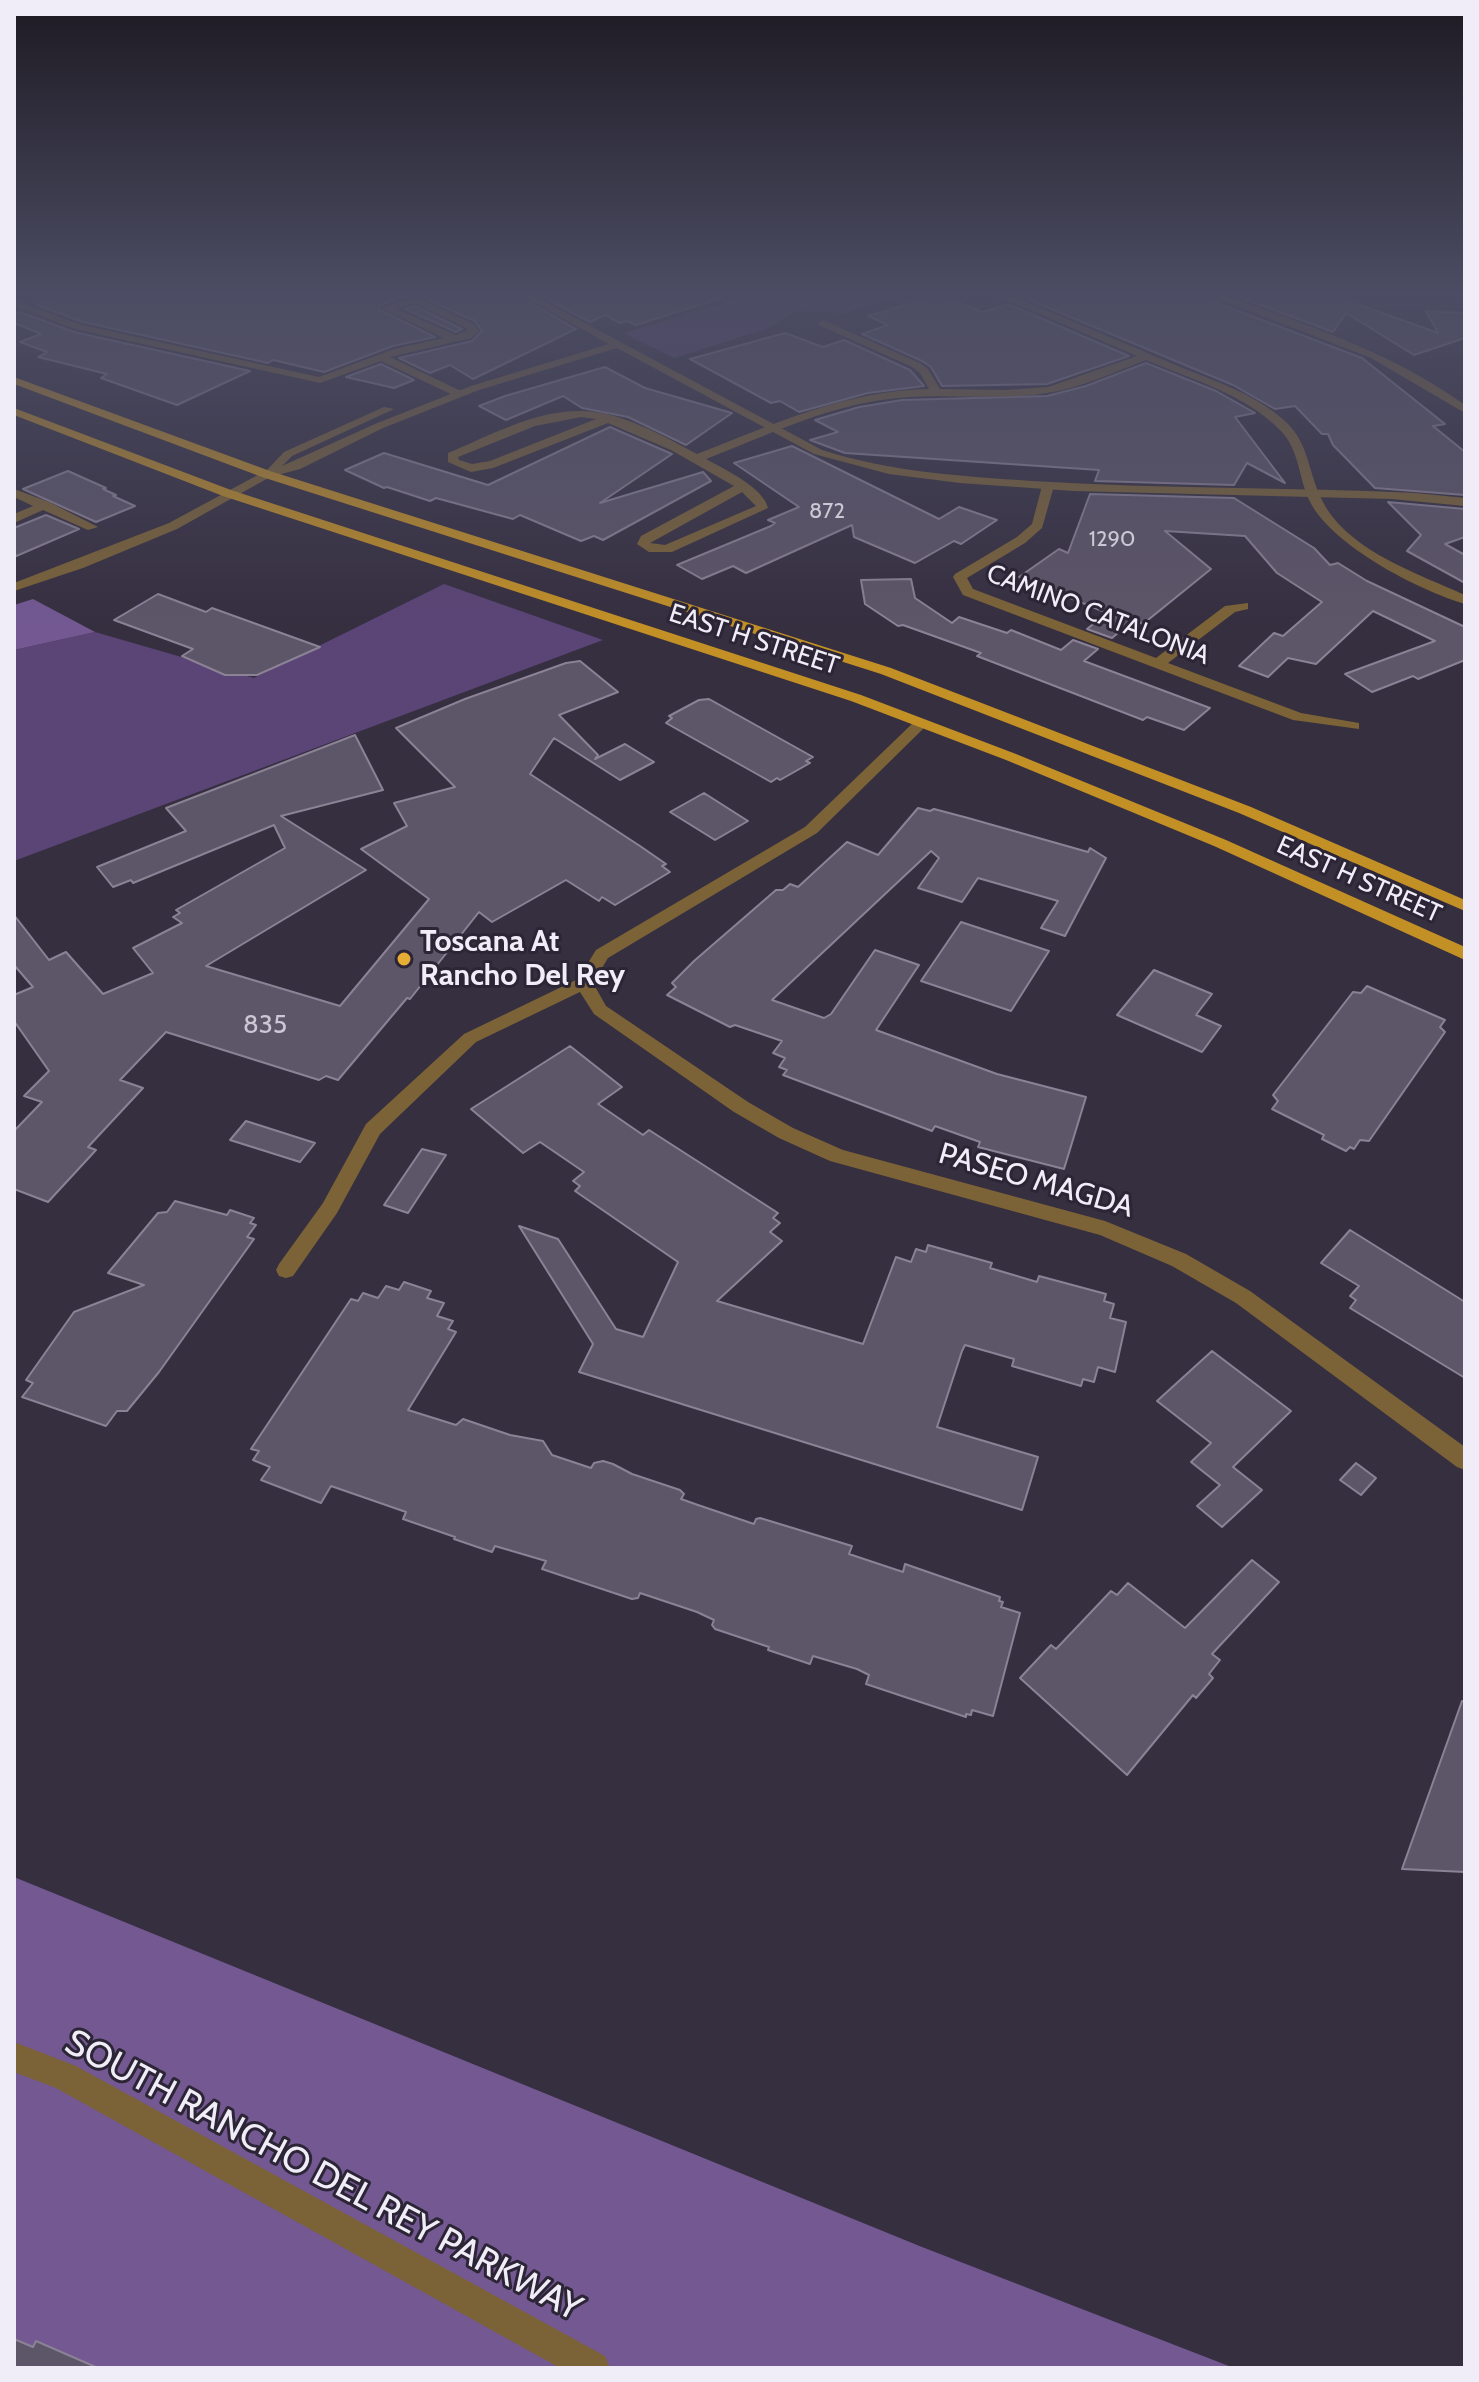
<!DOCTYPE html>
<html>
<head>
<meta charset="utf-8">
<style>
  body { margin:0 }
  #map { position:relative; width:1479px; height:2382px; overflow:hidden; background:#362f40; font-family:Cabin,sans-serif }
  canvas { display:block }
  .frame { position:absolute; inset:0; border:16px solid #f1edf8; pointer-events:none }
</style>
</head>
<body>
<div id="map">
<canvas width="1479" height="2382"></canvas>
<div class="frame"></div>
</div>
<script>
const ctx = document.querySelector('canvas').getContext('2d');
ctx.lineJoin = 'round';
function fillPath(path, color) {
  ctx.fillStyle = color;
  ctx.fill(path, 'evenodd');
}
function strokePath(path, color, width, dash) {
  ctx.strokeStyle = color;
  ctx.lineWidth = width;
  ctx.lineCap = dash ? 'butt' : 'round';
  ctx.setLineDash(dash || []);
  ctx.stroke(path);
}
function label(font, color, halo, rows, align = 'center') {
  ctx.font = font + ' Cabin,sans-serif';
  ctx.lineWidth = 6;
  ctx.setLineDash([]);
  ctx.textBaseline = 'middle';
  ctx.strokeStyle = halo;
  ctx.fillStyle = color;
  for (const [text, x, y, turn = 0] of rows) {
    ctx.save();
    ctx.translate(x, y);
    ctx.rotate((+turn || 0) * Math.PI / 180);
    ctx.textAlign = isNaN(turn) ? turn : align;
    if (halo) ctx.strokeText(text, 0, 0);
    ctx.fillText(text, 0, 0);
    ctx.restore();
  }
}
const green = new Path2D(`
  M743 293H909L845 313 796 311 766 329 674 358 623 333 725 303Z
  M444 584 603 640 14 861V650L95 632 254 678Z`);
const forest = new Path2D(`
  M33 599 95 632 14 650V605Z
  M14 1877 922 2247 1234 2368H14Z`);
const building = new Path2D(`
  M69 293H212L230 299 239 293H514L576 329 473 379 450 365 430 373 399 358 472 341 482 331 475 321 415 294 380 305 378 309 435 337 393 346 324 372 273 360 268 363 83 322 37 305Z
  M535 293H721L722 298 636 325 627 321 620 323 605 315 590 322Z
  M1040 293H1201L1220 304 1362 358 1445 424 1433 426 1465 452V495L1375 488 1333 445 1328 434H1322L1295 406 1275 409 1233 385 1025 298Z
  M1250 293H1327L1438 333 1426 311 1465 313V338L1414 355 1346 313 1333 332 1239 297Z
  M937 295 983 312 1008 304 1129 356 1047 384 942 386 931 367 922 361 862 334 888 325 868 316Z
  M415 306 462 329 456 332 405 309Z
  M20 312 74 332 250 371 177 405 101 378 107 374 38 357 47 352 20 342 41 334 14 323V314Z
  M785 333 823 347 844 340 910 370 924 386 868 393 799 412 780 401 771 403 690 359Z
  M1146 363 1216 391 1255 413 1235 417 1285 483 1247 463 1234 485 1095 481 1099 470 845 453 810 440 838 432 815 420 859 407 902 400 1047 396 1086 386Z
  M381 364 414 380 394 388 346 377Z
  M605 367 645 388 732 413 686 445 628 417 582 408 563 396 506 420 479 406 505 396Z
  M610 427 672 454 600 503 703 472 711 481 603 540 594 536 581 541 520 515 513 519 436 498 430 501 387 487 384 488 345 470 384 453 488 485Z
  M792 446 939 519 959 507 997 520 961 544 954 541 915 563 854 537 852 525 746 573 733 566 702 579 677 565 771 526 775 523 768 520 799 507 734 463Z
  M68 471 106 488 103 489 116 495 113 496 135 506 96 522 23 489Z
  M1090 494 1234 498 1314 548 1330 565 1338 563 1367 581 1465 627V660L1418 679 1413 676 1372 692 1345 674 1435 641 1373 611 1316 664 1288 658 1268 677 1239 666 1274 633 1283 636 1322 602 1277 573 1245 536 1165 531 1211 569 1143 624 1133 620 1112 638 1087 629 1107 613 1019 577 1059 549 1068 553Z
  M1388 502 1465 509V537L1445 544 1465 555V583L1407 551 1421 535Z
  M46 515 79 529 14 557V528Z
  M911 579 915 598 952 623 959 617 1007 633 1011 630 1061 650 1073 640 1098 649 1084 661 1210 708 1184 730 1147 717 1143 720 977 656 981 653 903 625 898 626 865 604 861 580Z
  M158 594 206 612 212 608 320 647 257 675H225L182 656 193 649 114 620Z
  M580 661 618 692 559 715 598 755 595 759 625 744 654 762 620 780 554 738 530 774 640 846 666 864 662 866 670 872 615 905 602 897 599 901 566 880 492 922 479 912 410 999 407 998 338 1080 326 1076 319 1080 166 1032 120 1080 143 1088 88 1147 96 1150 48 1202 14 1189V1131L42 1102 24 1096 49 1071 14 1021V995L33 987 14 965V915L49 960 66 952 103 994 153 973 133 948 182 923 173 917 180 913 176 910 285 848 274 825 133 883 131 880 113 887 97 867 186 831 166 808 355 735 383 790 281 816 366 870 206 966 340 1006 429 899 361 849 407 826 394 803 455 787 396 728 465 699 566 663Z
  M709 699 813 757 806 761 810 763 780 780 777 778 771 782 666 723 672 718 669 716 699 700Z
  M704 793 748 821 715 840 670 812Z
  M918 808 930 811 934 809 968 818 1088 852 1090 848 1106 858 1065 936 1041 928 1058 901 978 878 962 902 918 888 939 858 931 851 772 1000 824 1018 831 1014 875 950 919 965 876 1030 997 1074 1086 1097 1064 1169 978 1147 980 1142 935 1126 932 1131 783 1075 787 1070 779 1067 785 1058 773 1053 782 1041 735 1025 730 1027 667 995 676 987 672 983 694 961 776 890H783L790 884 798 887 847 842 878 855Z
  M961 922 1049 951 1011 1011 921 981Z
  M1154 970 1212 994 1196 1015 1221 1026 1202 1052 1117 1015Z
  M1367 986 1445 1020 1440 1027 1445 1032 1369 1141 1360 1140 1354 1149 1350 1147 1346 1151 1322 1139 1324 1135 1272 1109 1278 1101 1273 1095 1353 992 1361 993Z
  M570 1046 622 1087 598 1104 643 1135 649 1130 778 1213 773 1218 780 1223 770 1232 782 1241 717 1301 863 1344 896 1257 911 1262 916 1249 926 1252 928 1245 992 1263 990 1268 1037 1282 1039 1276 1106 1294 1104 1301 1114 1304 1110 1318 1126 1322 1115 1372 1098 1367 1094 1382 1083 1379 1081 1386 1050 1377 1012 1366 1014 1359 965 1345 962 1351 937 1427 1038 1457 1022 1510 579 1372 593 1344 519 1226 558 1239 616 1329 643 1337 678 1262 575 1191 580 1186 573 1181 584 1172 540 1142 523 1153 471 1109Z
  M246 1121 315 1143 300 1162 230 1140Z
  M422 1149 446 1155 408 1213 384 1205Z
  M175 1201 227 1215 230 1210 254 1218 250 1223 256 1225 247 1237 254 1239 159 1372 127 1411H117L106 1426 22 1397 33 1383 26 1380 74 1312 144 1285 108 1273 158 1213 167 1212Z
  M1350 1230 1465 1302V1378L1350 1308 1356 1300 1350 1296 1359 1286 1321 1263Z
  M404 1282 431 1291 427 1298 444 1303 437 1316 453 1321 448 1329 456 1332 408 1410 456 1425 463 1419 510 1435 543 1441 552 1455 591 1468 594 1463 603 1461 613 1464 632 1474 680 1490 684 1494 681 1499 698 1505 754 1524 756 1519 760 1518 852 1546 849 1554 903 1572 905 1564 1000 1597 999 1601 1003 1602 1001 1607 1020 1613 993 1716 972 1710 971 1715 966 1714V1717L908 1698 866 1684 869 1675 857 1669 813 1656 810 1664 768 1650 769 1647 715 1629 712 1625 714 1620 697 1612 640 1593 638 1598 632 1599 542 1569 546 1561 495 1546 492 1552 454 1539 455 1537 403 1519 406 1512 331 1486 321 1503 261 1480 270 1467 253 1460 259 1451 251 1449 351 1299 358 1301 363 1293 378 1298 386 1286 399 1290Z
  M1212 1351 1291 1411 1233 1467 1262 1490 1222 1527 1197 1506 1220 1485 1191 1462 1211 1443 1157 1401Z
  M1356 1463 1376 1478 1361 1495 1340 1480Z
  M1252 1560 1279 1582 1212 1654 1220 1660 1209 1674 1213 1678 1196 1698 1193 1695 1127 1775 1020 1678 1051 1645 1056 1649 1111 1591 1117 1595 1128 1583 1185 1628Z
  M1462 1701 1465 1702V1872L1402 1869Z
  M14 2339 33 2347 36 2341 98 2368H14Z`);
const minor = new Path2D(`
  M215 293H236L231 296Z
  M991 293H1005C1061 316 1117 340 1173 364 1211 380 1255 393 1286 422 1309 444 1308 471 1321 498 1345 550 1417 573 1465 595V604C1418 590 1333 546 1310 502 1298 477 1300 450 1280 430 1245 394 1191 379 1146 360 1114 372 1081 388 1047 393 992 402 936 391 881 400 820 409 763 437 706 459 724 469 764 488 768 508L672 552H649L637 544 641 536 734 486 671 450 608 423 493 468 471 472 448 462V453C489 436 537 409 583 411 622 412 663 436 697 454 772 425 847 390 929 389L920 373 912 367 819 325 818 323 823 320 920 363 928 369 940 389 1005 390 1048 387 1137 356ZM581 417 596 419 490 461 472 464 459 460 458 457 535 426ZM742 492 756 506 665 545 650 543Z
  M1204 293H1218C1304 324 1390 351 1465 405V413L1371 358Z
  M416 297 474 324 479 331 471 338 390 357 463 392V396H455L381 361 320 383 75 329 14 306V300L82 325 319 377 394 349 444 338 381 308ZM415 303 466 328 468 330 456 335 396 309Z
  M1048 482 1054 486 1042 528 1025 543 967 578 973 589 1156 658 1225 606 1248 603V609L1235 612 1168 663 1301 713 1359 723V729L1293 720 963 595 953 577 955 574 1017 537 1032 524 1042 486Z
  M14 489 49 502 98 527 88 530 43 510 14 523V514L33 506 14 497Z
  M920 720 925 721V727L817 833 608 958 593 983 606 1006 748 1102 793 1128 843 1150 1105 1221 1186 1254 1250 1291 1465 1447V1470L1457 1467 1236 1303 1172 1266 1100 1235 830 1161 779 1138 734 1112 594 1014 580 992 476 1042 380 1134 337 1213 293 1276 286 1278 279 1276 276 1270 279 1264 323 1203 366 1124 464 1034 578 979 596 950 805 827 915 721Z`);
const tertiary = new Path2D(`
  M517 293H529L822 450C891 472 961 476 1032 481 1160 489 1289 487 1416 493L1465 498V506L1392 499 1074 491 960 483 889 474 814 454 617 348 479 390 383 428 300 469 270 477 177 529 83 568 14 591V583L169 523 267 470 284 452 384 407 394 409 292 456 282 466 375 424 471 386 609 344Z
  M14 2042 76 2066 605 2356 610 2368H560L56 2088 14 2072Z`);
const primary = new Path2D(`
  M14 377 270 471 891 668 1251 807 1465 900V911L1239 813 881 674 262 477 14 384Z
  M14 408 231 490 861 695 1016 754 1226 840 1465 947V960L1214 846 1006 760 851 701 223 496 14 415Z`);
const markers = [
  [404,959,8,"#e7ac36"]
];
const farNumbernames = [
  ["872",827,512],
  ["1290",1112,540]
];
const farStreetnames = [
  ["CAMINO CATALONIA",1098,615,21],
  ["EAST H STREET",754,640,18],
  ["EAST H STREET",1359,880,24]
];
const numberNames = [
  ["835",265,1025]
];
const poiNames = [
  ["Toscana At",420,942],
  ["Rancho Del Rey",420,976]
];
const streetNames = [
  ["PASEO MAGDA",1036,1181,16]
];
const nearStreetnames = [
  ["SOUTH RANCHO DEL REY PARKWAY",323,2176,28]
];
fillPath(green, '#5b4476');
fillPath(forest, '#735892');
fillPath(building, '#5d5568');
strokePath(building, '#8b8296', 2);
fillPath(minor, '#7c6337');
fillPath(tertiary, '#7c6337');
fillPath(primary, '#c39026');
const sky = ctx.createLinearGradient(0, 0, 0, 626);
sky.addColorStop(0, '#1e1a23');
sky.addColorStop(0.47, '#4c4d64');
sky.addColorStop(1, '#4c4d6400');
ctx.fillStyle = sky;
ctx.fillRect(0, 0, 1479, 626);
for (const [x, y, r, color] of markers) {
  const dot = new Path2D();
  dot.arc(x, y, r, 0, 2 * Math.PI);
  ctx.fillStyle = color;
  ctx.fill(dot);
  strokePath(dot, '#2c2536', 3);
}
label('22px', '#ccc7d4', null, farNumbernames);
label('26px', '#f1edf8', '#2c2536', farStreetnames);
label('26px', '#ccc7d4', null, numberNames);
label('bold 30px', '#f1edf8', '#2c2536', poiNames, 'left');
label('30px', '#f1edf8', '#2c2536', streetNames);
label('36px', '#f1edf8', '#2c2536', nearStreetnames);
</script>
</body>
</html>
